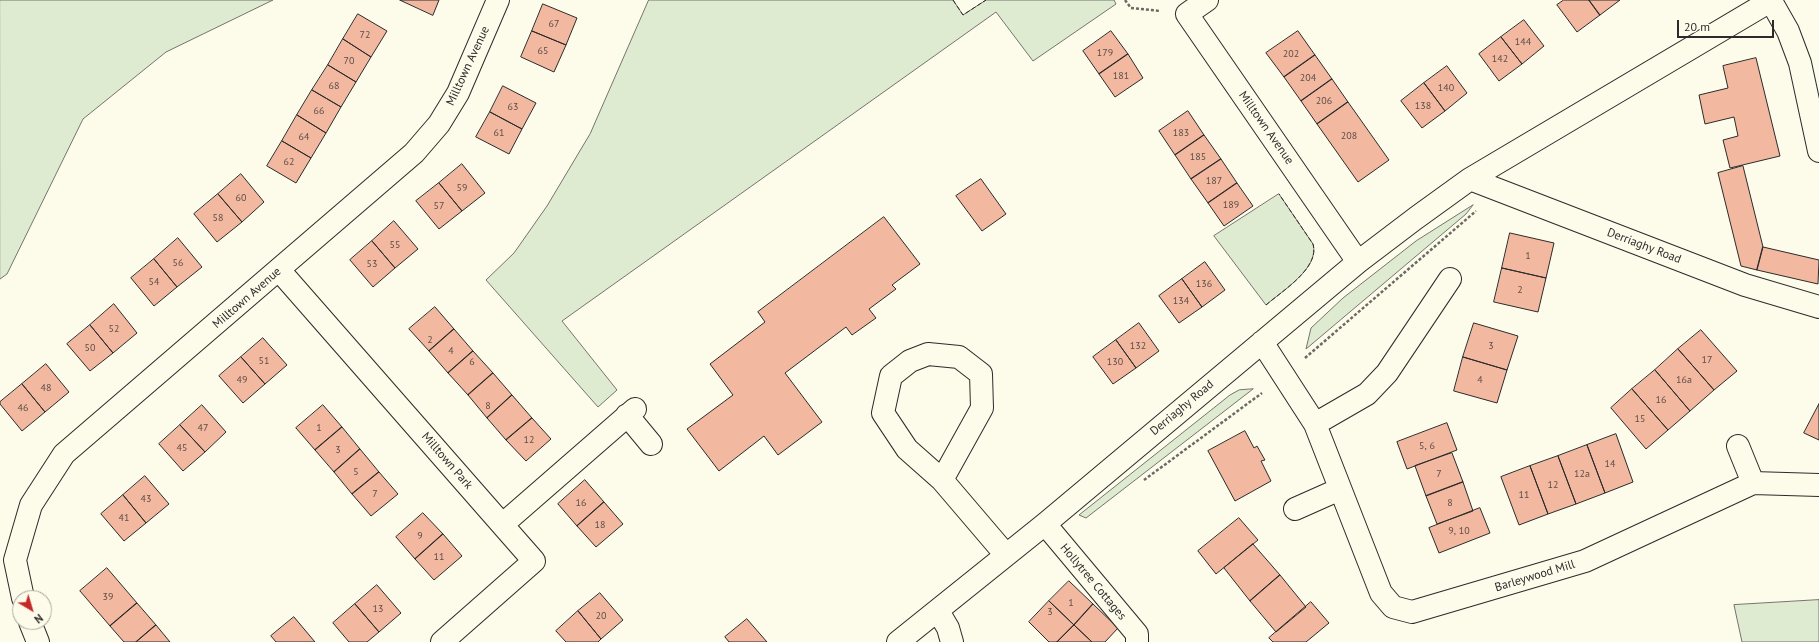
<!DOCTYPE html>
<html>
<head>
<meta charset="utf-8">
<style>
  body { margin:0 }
  #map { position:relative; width:1819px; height:642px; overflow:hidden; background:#fdfbea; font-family:"PT Sans",sans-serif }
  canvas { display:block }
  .north { position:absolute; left:12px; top:590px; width:40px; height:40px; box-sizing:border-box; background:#fdfbea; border:1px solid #a9a89e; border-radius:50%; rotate:142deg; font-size:11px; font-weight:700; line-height:16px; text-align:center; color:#2b2b2b }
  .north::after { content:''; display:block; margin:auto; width:14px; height:18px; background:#c62828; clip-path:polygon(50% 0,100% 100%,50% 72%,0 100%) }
  .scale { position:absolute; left:1677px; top:20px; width:97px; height:18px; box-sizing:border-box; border:2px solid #2b2b2b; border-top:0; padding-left:5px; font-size:12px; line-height:14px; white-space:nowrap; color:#2b2b2b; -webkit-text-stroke:3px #fdfbea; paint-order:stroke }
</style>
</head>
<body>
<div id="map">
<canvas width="1819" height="642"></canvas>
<div class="north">N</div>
<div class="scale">20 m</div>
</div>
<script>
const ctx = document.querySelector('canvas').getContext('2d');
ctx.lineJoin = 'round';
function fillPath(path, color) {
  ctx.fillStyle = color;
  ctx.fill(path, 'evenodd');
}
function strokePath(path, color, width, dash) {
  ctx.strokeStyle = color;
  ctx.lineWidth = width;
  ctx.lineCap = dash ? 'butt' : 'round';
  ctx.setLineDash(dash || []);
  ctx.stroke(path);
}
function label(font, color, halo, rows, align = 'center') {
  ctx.font = font + ' "PT Sans",sans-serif';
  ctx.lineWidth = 3;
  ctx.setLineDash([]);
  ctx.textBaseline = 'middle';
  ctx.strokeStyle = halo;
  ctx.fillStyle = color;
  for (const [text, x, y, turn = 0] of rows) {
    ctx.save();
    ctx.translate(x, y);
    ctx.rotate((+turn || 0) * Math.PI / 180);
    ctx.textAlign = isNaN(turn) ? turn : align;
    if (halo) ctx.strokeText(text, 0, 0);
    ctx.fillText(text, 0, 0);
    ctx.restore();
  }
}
const green = new Path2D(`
  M0 0H273L166 52 83 119 7 274 0 279Z
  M649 0H953L963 15 986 0H1114L1116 4 1033 61 996 12 562 321 617 390 598 407 486 280 514 253 547 206 590 134Z
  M1279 194 1313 244C1320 268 1282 291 1266 305L1214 236Z
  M1473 205 1466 214 1306 349 1311 328 1343 298 1416 241Z
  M1253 389 1086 518 1079 515 1230 395 1239 390Z
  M1819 600V642H1742L1734 605Z`);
const building = new Path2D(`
  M400 0H439L433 15Z
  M1564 0H1589L1600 15 1577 32 1557 5Z
  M1589 0H1620L1600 15Z
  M543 4 577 18 566 45 532 31Z
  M358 14 387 31 371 57 343 39Z
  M1524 20 1544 46 1522 64 1501 37Z
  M532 31 566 45 554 72 521 57Z
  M1111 31 1128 54 1099 74 1083 51Z
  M1298 31 1315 55 1284 77 1266 53Z
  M1501 37 1522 64 1499 81 1479 54Z
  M343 39 371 57 356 82 328 65Z
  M1128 54 1143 78 1115 97 1099 74Z
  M1315 55 1332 79 1301 101 1284 77Z
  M1756 58 1780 156 1730 168 1723 140 1738 136 1734 117 1705 124 1699 95 1728 88 1723 66Z
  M328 65 356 82 341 107 312 90Z
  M1447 66 1467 93 1445 111 1424 83Z
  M1332 79 1348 102 1317 124 1301 101Z
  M1424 83 1445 111 1422 128 1401 101Z
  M503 86 536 103 522 129 490 112Z
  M312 90 341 107 326 133 297 115Z
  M1348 102 1389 160 1358 182 1317 124Z
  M1188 111 1204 135 1175 155 1159 131Z
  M490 112 522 129 509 154 476 137Z
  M297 115 326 133 311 158 282 141Z
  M1204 135 1221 159 1191 179 1175 155Z
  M282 141 311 158 296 183 267 166Z
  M1221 159 1237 183 1208 203 1191 179Z
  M462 164 485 193 462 211 439 183Z
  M1743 166 1763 247 1757 270 1741 266 1718 173Z
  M241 174 264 202 242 222 218 194Z
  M981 179 1006 214 982 231 956 196Z
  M439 183 462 211 439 229 416 201Z
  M1237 183 1253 206 1224 226 1208 203Z
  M218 194 242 222 217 242 194 214Z
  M884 217 920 264 892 285 896 289 869 309 876 318 852 335 846 327 785 373 822 422 778 455 764 436 719 471 687 429 733 395 710 364 765 322 758 312Z
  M394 221 418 249 395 268 372 241Z
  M1510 233 1554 243 1546 278 1502 268Z
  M178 238 202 267 177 287 154 259Z
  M372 241 395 268 373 287 350 260Z
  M1763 247 1819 260 1818 284 1757 270Z
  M154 259 177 287 154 306 131 278Z
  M1205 262 1225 290 1202 307 1182 279Z
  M1502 268 1546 278 1538 312 1494 302Z
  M1182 279 1202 307 1179 323 1159 296Z
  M114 304 137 333 113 353 90 325Z
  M435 307 454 329 429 351 409 329Z
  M1139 323 1159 351 1136 368 1116 340Z
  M1474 323 1518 336 1507 370 1463 357Z
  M90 325 113 353 90 371 67 344Z
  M454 329 473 351 448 373 429 351Z
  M1701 330 1737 371 1714 390 1678 349Z
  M263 338 287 365 265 384 241 357Z
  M1116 340 1136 368 1113 384 1093 357Z
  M1678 349 1714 390 1690 411 1655 370Z
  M473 351 493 373 468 395 448 373Z
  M241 357 265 384 243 403 219 376Z
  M1463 357 1507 370 1497 403 1454 391Z
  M46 364 69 392 45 412 22 384Z
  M1655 370 1690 411 1668 430 1632 389Z
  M493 373 512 395 487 418 468 395Z
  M22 384 45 412 22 431 0 404V402Z
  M1632 389 1668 430 1646 449 1611 408Z
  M512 395 532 418 506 440 487 418Z
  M1819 404V440L1804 433Z
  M202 405 226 432 205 452 180 425Z
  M323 405 342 427 315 450 296 428Z
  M532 418 551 439 526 461 506 440Z
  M1447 423 1457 450 1407 469 1397 442Z
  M180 425 205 452 183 471 159 444Z
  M342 427 360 449 334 472 315 450Z
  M1245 431 1254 448 1257 446 1265 460 1261 461 1271 481 1235 501 1208 451Z
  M1616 434 1633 482 1605 493 1587 445Z
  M1587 445 1605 493 1576 504 1558 456Z
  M360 449 379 472 352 494 334 472Z
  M1452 453 1463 482 1426 496 1415 466Z
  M1558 456 1576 504 1548 514 1530 466Z
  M1530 466 1548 514 1519 525 1501 477Z
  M379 472 398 494 371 516 352 494Z
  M145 476 169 504 146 523 123 495Z
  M585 480 604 502 577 526 558 504Z
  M1463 482 1473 511 1437 524 1426 496Z
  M123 495 146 523 124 541 101 514Z
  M604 502 623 524 596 547 577 526Z
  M1480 508 1490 533 1439 553 1429 528Z
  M423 513 443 534 415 559 396 537Z
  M1239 518 1258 540 1216 574 1198 551Z
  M443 534 462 556 434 580 415 559Z
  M1253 544 1280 575 1250 601 1224 568Z
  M107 568 137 603 110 626 80 591Z
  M1280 575 1306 607 1276 632 1250 601Z
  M1069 581 1093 604 1074 625 1049 601Z
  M377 585 401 613 379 632 355 604Z
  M600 593 623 620 601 639 578 611Z
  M1049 601 1074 625 1057 642H1049L1029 622Z
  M1311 602 1329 623 1306 642H1273L1269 638Z
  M137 603 156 625 136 642H124L110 626Z
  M355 604 379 632 367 642H349L333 623Z
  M1093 604 1118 628 1105 642H1092L1074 625Z
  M578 611 601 639 598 642H566L556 631Z
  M294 617 315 642H276L271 636Z
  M747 619 767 642H729L725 637Z
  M156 625 170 642H136Z
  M1074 625 1092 642H1057Z`);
const path = new Path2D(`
  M1125 0 1131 8 1160 11
  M1305 358 1476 211
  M1144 480 1262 393`);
const minor = new Path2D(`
  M1207 0 1187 14 1358 262
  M1771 1 1788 31 1800 63 1819 151
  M1470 179 1745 285 1819 307
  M279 270 534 561 442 642
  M1262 342 1315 424 1381 593 1393 607 1412 612 1585 561 1753 483 1738 446
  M627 415 651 444
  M1315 424 1367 394 1387 373 1450 279
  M942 480 982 408 981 374 959 357 928 354 910 361 891 376 883 413 907 449 942 480 1006 555
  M1753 483 1819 485
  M1295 509 1340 489
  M503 524 635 409
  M1045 524 1137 634V642
  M23 598 15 560 31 505 64 454 414 153 439 124 458 93 498 0
  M938 611 948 628 952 642
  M30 622 38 642
  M898 642 1045 524 1358 262 1416 218 1470 179 1772 0`);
const fence = new Path2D(`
  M953 0 963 15 986 0
  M1266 305C1282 291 1320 268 1313 244L1279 194`);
const numberNames = [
  ["67",554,24],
  ["72",365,35],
  ["144",1523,42],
  ["65",543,51],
  ["179",1105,53],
  ["202",1291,54],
  ["142",1500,59],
  ["70",349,61],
  ["181",1121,76],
  ["204",1308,78],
  ["68",334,86],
  ["140",1446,88],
  ["206",1324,101],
  ["138",1423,106],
  ["63",513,107],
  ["66",319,111],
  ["61",499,133],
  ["183",1181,133],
  ["208",1349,136],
  ["64",304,137],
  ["185",1198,157],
  ["62",289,162],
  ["187",1214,181],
  ["59",462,188],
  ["60",241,198],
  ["189",1231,205],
  ["57",439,206],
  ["58",218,218],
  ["55",395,245],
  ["1",1528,256],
  ["56",178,263],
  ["53",372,264],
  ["54",154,282],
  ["136",1204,284],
  ["2",1520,290],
  ["134",1181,301],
  ["52",114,329],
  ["2",430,340],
  ["132",1138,346],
  ["3",1491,346],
  ["50",90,348],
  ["4",451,351],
  ["17",1707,360],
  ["51",264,361],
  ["6",472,362],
  ["130",1115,362],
  ["49",242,380],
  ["4",1480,380],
  ["16a",1684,380],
  ["48",46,388],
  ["16",1661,400],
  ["8",488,406],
  ["46",23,408],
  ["15",1640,419],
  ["47",203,428],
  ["1",319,428],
  ["12",529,440],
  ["5, 6",1427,446],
  ["45",182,448],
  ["3",338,450],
  ["14",1610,464],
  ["5",356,472],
  ["7",1439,474],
  ["12a",1582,474],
  ["12",1553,485],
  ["7",375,494],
  ["11",1524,495],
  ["43",146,499],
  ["16",581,503],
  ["8",1450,503],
  ["41",124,518],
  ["18",600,525],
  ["9, 10",1459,531],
  ["9",420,536],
  ["11",439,557],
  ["39",108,597],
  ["1",1071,603],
  ["13",378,609],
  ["3",1050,612],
  ["20",601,616]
];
const streetNames = [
  ["Milltown Avenue",468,66,-65],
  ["Milltown Avenue",1266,128,55],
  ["Derriaghy Road",1644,246,21],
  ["Milltown Avenue",247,298,-41],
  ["Derriaghy Road",1182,408,-40],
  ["Milltown Park",447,461,49],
  ["Barleywood Mill",1535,576,-17],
  ["Hollytree Cottages",1093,582,50]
];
fillPath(green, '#deebd1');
strokePath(green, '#74746e', 1);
fillPath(building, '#f2b8a0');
strokePath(building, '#2b2b2b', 1);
strokePath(minor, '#2b2b2b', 24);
strokePath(path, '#6a6964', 2.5, [3, 2]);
strokePath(minor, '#fdfbea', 22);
strokePath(fence, '#2b2b2b', 1, [5, 2]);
label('10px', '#5d4e48', null, numberNames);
label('12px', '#2b2b2b', '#fdfbea', streetNames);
</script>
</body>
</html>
